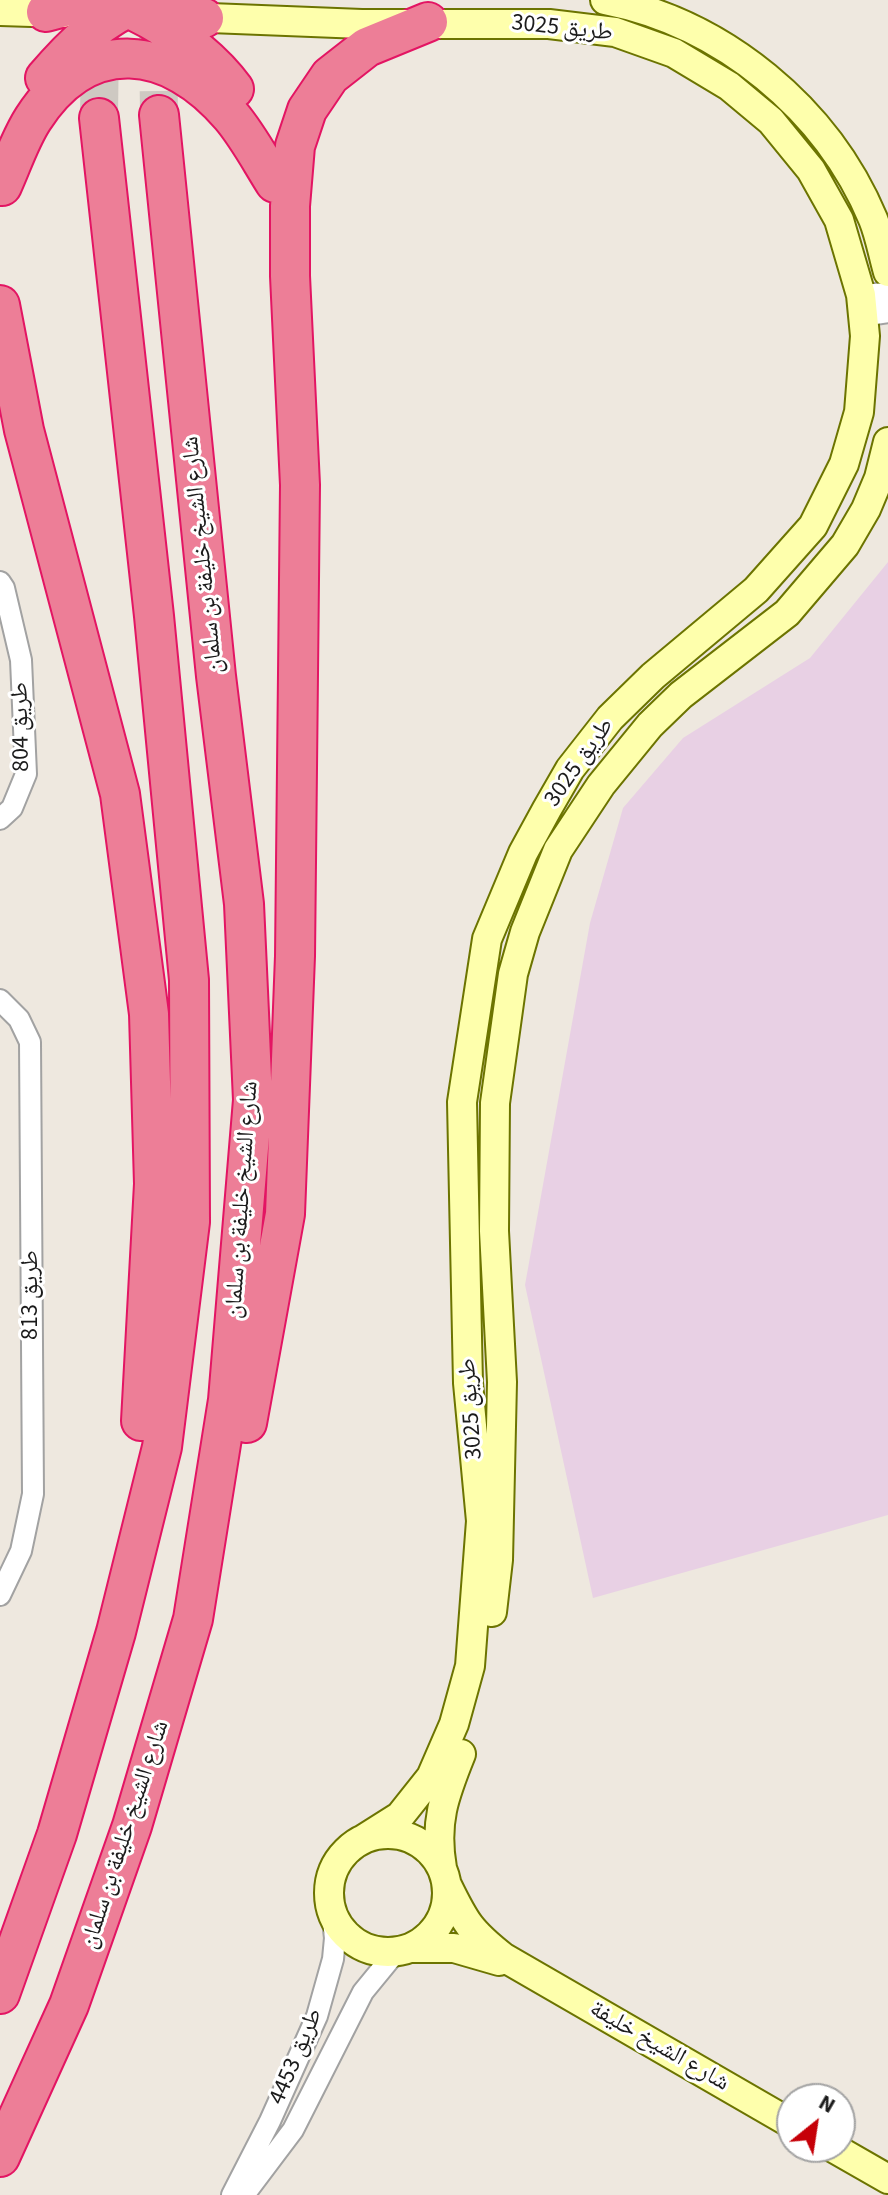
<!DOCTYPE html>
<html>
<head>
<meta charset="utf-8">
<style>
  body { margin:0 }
  #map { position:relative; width:888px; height:2195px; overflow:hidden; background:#eee8df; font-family:"Source Sans 3",sans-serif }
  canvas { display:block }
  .north { position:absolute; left:776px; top:2083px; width:80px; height:80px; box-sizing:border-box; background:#fff; border:2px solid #a4a4a4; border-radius:50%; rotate:30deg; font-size:22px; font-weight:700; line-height:32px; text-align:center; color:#1b1b1b }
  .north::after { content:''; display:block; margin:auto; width:28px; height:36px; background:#c60008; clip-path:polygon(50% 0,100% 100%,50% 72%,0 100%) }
</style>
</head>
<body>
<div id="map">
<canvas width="888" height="2195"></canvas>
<div class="north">N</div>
</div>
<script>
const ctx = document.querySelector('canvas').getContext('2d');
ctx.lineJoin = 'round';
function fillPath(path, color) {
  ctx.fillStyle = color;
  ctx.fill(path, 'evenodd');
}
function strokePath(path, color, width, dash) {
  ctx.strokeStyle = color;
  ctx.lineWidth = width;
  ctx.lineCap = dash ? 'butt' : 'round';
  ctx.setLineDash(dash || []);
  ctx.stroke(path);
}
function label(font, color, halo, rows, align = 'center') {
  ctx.font = font + ' "Source Sans 3","Noto Naskh Arabic",sans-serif';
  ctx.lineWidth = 6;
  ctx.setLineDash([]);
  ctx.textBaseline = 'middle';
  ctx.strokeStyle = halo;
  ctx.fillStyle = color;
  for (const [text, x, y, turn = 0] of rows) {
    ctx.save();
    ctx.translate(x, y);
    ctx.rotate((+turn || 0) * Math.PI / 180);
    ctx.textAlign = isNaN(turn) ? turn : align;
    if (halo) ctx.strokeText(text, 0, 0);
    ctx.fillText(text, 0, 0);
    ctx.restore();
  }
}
const industrial = new Path2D(`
  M888 562V1515L593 1598 525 1285 590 923 623 808 683 738 810 658Z`);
const highwayTunnel = new Path2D(`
  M158 34 159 115
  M99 118 100 35`);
const street = new Path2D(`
  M861 295 888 293
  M863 316 888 312
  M0 582 4 588 21 660 26 774 12 808 0 819
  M0 1000 19 1019 30 1042 33 1494 21 1551 0 1595
  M232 2195 270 2121 317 2016 333 1959 335 1938 332 1912
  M244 2195 293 2130 363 1992 395 1953`);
const secondary = new Path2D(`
  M605 0C723 23 827 109 873 219 880 236 883 255 888 272
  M0 11 63 13
  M185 17 362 24H549L615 32 674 53 729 86 771 121 811 170 839 220 861 295 865 336 859 412 844 464 813 526 756 590 653 676 610 718 570 769 547 809 523 853 487 939 462 1102 468 1383 481 1521 470 1666 454 1724 431 1777 400 1816 362 1840
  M492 1612 498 1560 502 1382 494 1231 495 1103 513 974 525 932 558 850 601 785 650 725 681 695 787 613 845 545 866 509 879 478 888 442
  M329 1893a59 59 0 1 1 118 0a59 59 0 1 1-118 0Z
  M442 1868C434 1823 444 1796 461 1754
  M447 1885C465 1922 470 1931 503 1957L792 2124
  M413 1948H454L499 1961
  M832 2147 888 2179`);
const highway = new Path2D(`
  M111 0C157 20 204 48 234 89
  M159 0 204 18
  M46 12 91 0
  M45 78C74 44 101 18 143 1
  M2 186C12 164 20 139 33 119 88 34 170 44 231 116 248 136 261 161 275 183
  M0 305 24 430 120 794 149 1014 154 1184 141 1421
  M247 1423 285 1214 295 956 300 485 290 276V206L295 146 307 110 330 76 367 47 428 22
  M0 1994 57 1834 116 1632 162 1447 190 1222 189 980 154 616 99 118
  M0 2157 69 2005 132 1826 193 1619 228 1400 253 1100 244 904 216 676 159 115`);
const streetNames = [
  ["طريق 3025",562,29,6],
  ["شارع الشيخ خليفة بن سلمان",204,555,-96],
  ["طريق 804",22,727,-91],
  ["طريق 3025",580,763,-55],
  ["شارع الشيخ خليفة بن سلمان",243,1200,-86],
  ["طريق 813",32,1295,-90],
  ["طريق 3025",472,1409,-94],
  ["شارع الشيخ خليفة بن سلمان",126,1835,-72],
  ["شارع الشيخ خليفة",659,2047,30],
  ["طريق 4453",297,2057,-67]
];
fillPath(industrial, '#e8d0e4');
strokePath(highwayTunnel, '#cec9c2', 38, [38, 19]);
strokePath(street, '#a2a2a2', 24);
strokePath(secondary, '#6c7400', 32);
strokePath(highway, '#e31563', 42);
strokePath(street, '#fff', 20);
strokePath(secondary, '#feffac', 28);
strokePath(highway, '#ed7e97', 38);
label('24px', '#1b1b1b', '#fff', streetNames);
</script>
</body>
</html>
